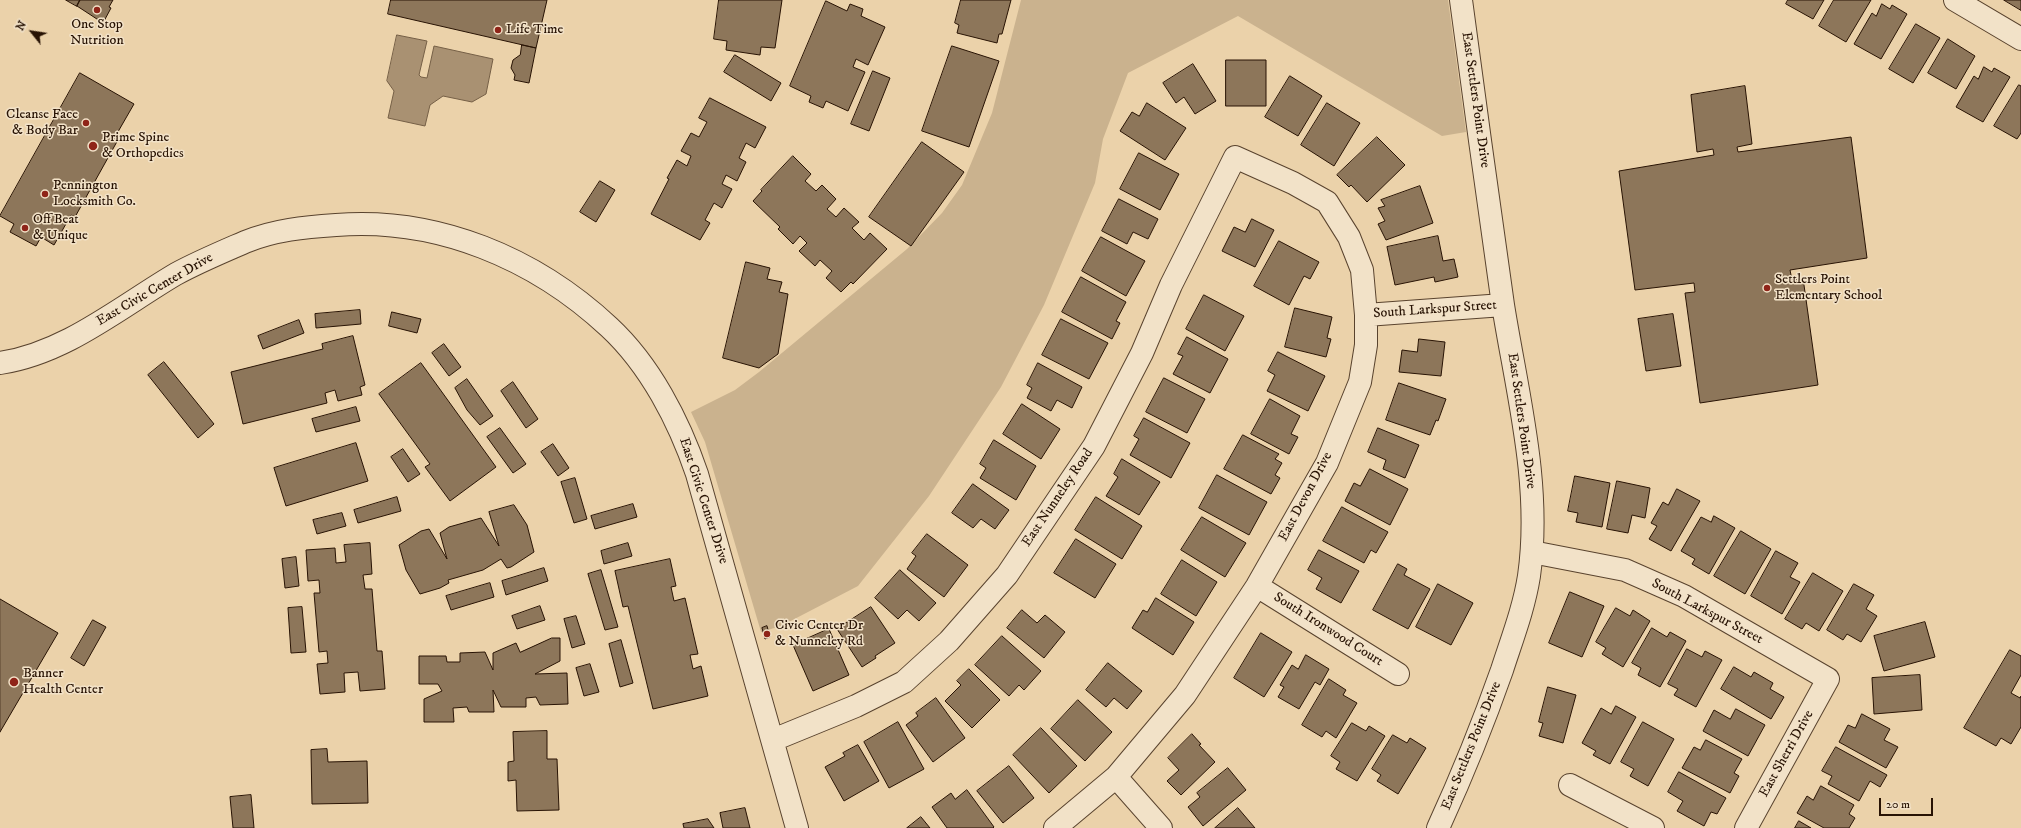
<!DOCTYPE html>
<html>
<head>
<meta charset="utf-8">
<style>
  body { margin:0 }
  #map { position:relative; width:2021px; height:828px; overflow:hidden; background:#ebd2aa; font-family:"IM FELL DW Pica",serif }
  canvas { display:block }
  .north { position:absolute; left:12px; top:12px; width:40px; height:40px; -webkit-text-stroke:3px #f2e2c8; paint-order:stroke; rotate:300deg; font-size:11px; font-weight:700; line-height:16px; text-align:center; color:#281304 }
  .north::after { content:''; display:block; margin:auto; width:14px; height:18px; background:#281304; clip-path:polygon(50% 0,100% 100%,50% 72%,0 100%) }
  .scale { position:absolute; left:1879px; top:798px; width:54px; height:18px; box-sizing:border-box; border:2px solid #281304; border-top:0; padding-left:5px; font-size:12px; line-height:14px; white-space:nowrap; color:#281304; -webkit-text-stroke:3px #f2e2c8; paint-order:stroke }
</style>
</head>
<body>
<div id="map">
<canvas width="2021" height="828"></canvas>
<div class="north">N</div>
<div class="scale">20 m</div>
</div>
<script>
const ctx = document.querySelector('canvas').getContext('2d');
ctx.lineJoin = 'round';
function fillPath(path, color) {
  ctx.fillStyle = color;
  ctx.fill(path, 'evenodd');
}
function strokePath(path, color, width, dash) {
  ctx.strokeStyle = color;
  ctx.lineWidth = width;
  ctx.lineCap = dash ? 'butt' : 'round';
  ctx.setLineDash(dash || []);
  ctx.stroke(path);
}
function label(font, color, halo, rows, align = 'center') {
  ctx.font = font + ' "IM FELL DW Pica",serif';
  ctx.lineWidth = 3;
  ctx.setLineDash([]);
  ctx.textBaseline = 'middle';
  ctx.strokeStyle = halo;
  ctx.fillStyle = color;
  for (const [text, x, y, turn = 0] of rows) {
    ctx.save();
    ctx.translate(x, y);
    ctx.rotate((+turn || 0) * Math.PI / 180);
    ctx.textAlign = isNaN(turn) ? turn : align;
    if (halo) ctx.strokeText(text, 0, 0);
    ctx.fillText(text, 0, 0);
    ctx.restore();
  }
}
const green = new Path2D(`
  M1021 0H1448L1466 132 1442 136 1238 16 1128 73 1103 139 1095 183 1044 305 1001 387 929 496 858 586 781 626 761 632 705 442 691 412 735 390 759 372 907 249 942 213 962 185 992 113Z`);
const water = new Path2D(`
  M397 35 427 41 419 75 421 77 427 78 434 46 493 59 486 94 472 102 443 96 430 105 425 126 388 118 394 91 387 81Z`);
const building = new Path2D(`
  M66 0H80L77 6Z
  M80 0H113L109 7 111 8 103 23 77 6Z
  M391 0H547L536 48 388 14Z
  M719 0H782L775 48 761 47 760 55 726 50 727 41 714 39Z
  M961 0H1011L1002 34H999L997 43 957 33 959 25 955 23Z
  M1788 0H1824L1813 19 1786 4Z
  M1834 0H1871L1846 42 1819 26Z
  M2004 0H2021V10Z
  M826 1 847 11 850 4 863 9 861 16 885 27 868 65 856 59 853 67 865 72 848 111 826 101 823 108 809 102 811 96 790 86Z
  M1882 4 1890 9 1892 5 1907 14 1881 59 1854 44 1872 13 1876 16Z
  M1916 24 1940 38 1913 83 1889 69Z
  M1948 39 1975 56 1956 89 1928 73Z
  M522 45 536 48 529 83 514 80 515 75 511 68 513 60 520 55Z
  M952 46 999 61 969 147 922 131Z
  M735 55 781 83 771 101 724 72Z
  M1226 60H1266V106H1226Z
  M1193 64 1216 101 1195 114 1184 97 1176 103 1163 83Z
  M1984 67 1992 72 1994 68 2010 77 1983 122 1956 107 1974 76 1978 79Z
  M873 71 890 78 869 131 851 124Z
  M80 73 134 104 115 137 119 138 75 217 71 215 54 245 41 237 36 246 10 232 14 224 0 216Z
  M1290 76 1322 96 1298 136 1265 117Z
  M2019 85 2021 86V133L2017 139 1994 126Z
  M1745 86 1752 144 1737 147 1738 152 1851 137 1867 258 1790 270 1792 280 1803 278 1818 385 1700 403 1685 293 1695 292 1694 283 1635 290 1619 171 1714 155 1713 149 1697 152 1691 95Z
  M710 98 766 127 755 148 746 143 739 158 746 162 737 181 726 175 722 184 732 189 722 208 714 203 705 220 710 223 700 240 651 214 669 179 667 178 677 160 687 166 691 156 681 151 691 133 699 137 707 122 699 118Z
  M1147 103 1186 128 1165 160 1120 131 1132 112 1139 116Z
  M1327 103 1360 123 1334 166 1301 145Z
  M1377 137 1405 165 1367 202 1351 185 1349 187 1337 175Z
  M922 142 964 172 911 246 869 217Z
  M1139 153 1179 174 1160 210 1120 189Z
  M793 156 811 174 805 181 816 191 822 185 836 199 827 209 836 217 844 208 859 222 852 228 864 240 870 233 887 249 853 284 851 282 841 292 826 278 832 271 820 260 815 266 799 251 807 243 800 236 793 244 778 229 780 227 753 201 762 191 761 190Z
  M600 181 615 190 596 222 580 212Z
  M1420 186 1433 223 1386 240 1378 224 1385 221 1378 208 1385 206 1381 200Z
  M1119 199 1158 219 1148 239 1133 232 1127 244 1102 231Z
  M1252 219 1274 230 1255 267 1222 251 1234 227 1245 232Z
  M1438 236 1443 261 1454 259 1458 277 1435 282 1434 277 1395 285 1387 247Z
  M1101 237 1145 261 1126 296 1082 271Z
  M1279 241 1319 262 1310 279 1304 276 1289 305 1254 286Z
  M746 262 770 268 767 279 782 282 779 292 788 294 778 354 759 368 723 358Z
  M1081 277 1126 302 1116 321 1120 323 1112 339 1062 312Z
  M1204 295 1244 316 1225 351 1186 329Z
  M1295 308 1332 317 1327 338 1331 339 1326 357 1285 347Z
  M360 310 361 324 316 328 315 314Z
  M392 312 421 319 417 333 389 326Z
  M1673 314 1681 366 1646 371 1638 319Z
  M1061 319 1108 343 1089 379 1042 355Z
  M299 320 304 333 263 349 258 336Z
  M353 336 365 385 360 387 362 395 338 401 335 390 325 393 327 403 243 424 231 372 323 349 322 344Z
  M1187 337 1228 359 1210 393 1173 374 1183 356 1178 354Z
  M1419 339 1445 342 1441 376 1399 372 1402 350 1417 352Z
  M444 344 461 367 449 376 432 353Z
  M1278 352 1325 376 1308 411 1267 391 1275 375 1268 371Z
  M164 362 214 424 198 438 148 375Z
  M421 363 496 467 450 501 425 467 430 464 379 394Z
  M1038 363 1082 387 1072 408 1057 400 1051 411 1027 398 1032 388 1027 385Z
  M1164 378 1205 399 1187 433 1146 412Z
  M467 379 493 416 480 425 467 410 455 388Z
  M513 382 538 419 526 428 501 391Z
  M1399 383 1446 399 1438 421 1436 420 1430 435 1386 420Z
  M1270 399 1300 416 1291 434 1298 437 1289 454 1251 434Z
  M1022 404 1060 429 1041 459 1003 434Z
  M356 407 360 421 316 432 312 419Z
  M1144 418 1190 443 1171 478 1130 455 1139 439 1134 436Z
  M500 428 526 464 513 473 487 437Z
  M1378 428 1419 445 1405 478 1383 469 1386 460 1368 452Z
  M1243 435 1279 454 1275 459 1282 463 1275 475 1280 478 1271 494 1224 469Z
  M994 440 1036 466 1016 500 980 478 986 468 980 464Z
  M356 443 368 481 286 506 274 468Z
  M553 444 569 468 558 476 541 452Z
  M403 449 420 474 408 482 391 457Z
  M1122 459 1160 482 1139 515 1106 496 1118 477 1114 474Z
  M1370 469 1408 489 1390 525 1345 501 1354 483 1360 486Z
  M1217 475 1267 502 1249 535 1199 508Z
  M1575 476 1610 483 1602 527 1576 522 1578 513 1568 511Z
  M575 478 587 519 574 523 561 482Z
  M1617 481 1650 488 1645 518 1632 515 1628 533 1607 529Z
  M973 484 1009 510 995 529 981 519 973 528 952 513Z
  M1677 489 1700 501 1671 551 1649 539 1657 526 1651 523 1663 502 1668 505Z
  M397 497 401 511 358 523 354 510Z
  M1096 497 1142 526 1122 559 1075 530Z
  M633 504 637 517 595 529 591 516Z
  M514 505 527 525 534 552 511 567 507 568 501 559 483 570 448 580 449 583 440 588 420 594 406 570 399 545 421 531 429 529 447 559 440 533 449 527 481 518 499 546 489 512Z
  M1342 507 1388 532 1376 553 1371 550 1364 563 1323 541Z
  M342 513 346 526 317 534 313 520Z
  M1714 516 1735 528 1709 574 1692 564 1695 559 1681 551 1701 517 1711 522Z
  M1202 517 1246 543 1225 577 1181 550Z
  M1741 531 1771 549 1745 594 1714 576Z
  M927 534 968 565 944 597 907 569 916 556 912 553Z
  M1076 539 1116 564 1095 598 1054 573Z
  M370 543 372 574 363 575 365 589H372L377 651H382L385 689 360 691 358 672 344 673 345 692 320 694 317 664 328 663 327 651 319 652 314 593H320L319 580 308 581 306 550 335 548 336 563 346 562 344 545Z
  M628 543 632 556 604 564 601 551Z
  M1319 550 1359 571 1341 603 1316 589 1322 578 1308 570Z
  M1776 551 1798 563 1790 577 1800 582 1782 614 1751 596Z
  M296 557 299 586 285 588 282 559Z
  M670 559 676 586 671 587 674 601 685 598 698 654 690 655 693 669 701 666 708 696 653 709 628 606 623 607 615 571Z
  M1182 560 1217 582 1196 616 1161 594Z
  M1398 564 1407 569 1404 575 1430 589 1408 629 1373 610Z
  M544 568 548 581 506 595 502 581Z
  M601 570 618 627 605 630 588 574Z
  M900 570 936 603 919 621 907 610 898 619 875 598Z
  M1813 573 1843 591 1819 631 1806 623 1802 629 1785 619Z
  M490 583 494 597 451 610 446 596Z
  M1438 584 1473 603 1451 645 1416 627Z
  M1854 584 1874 595 1866 609 1877 616 1861 642 1847 634 1843 640 1827 630Z
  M1570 592 1604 606 1582 657 1549 643Z
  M1156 598 1194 622 1173 655 1132 628 1143 610 1147 612Z
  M0 599 58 633 0 732Z
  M540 606 545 620 517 629 512 616Z
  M302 607 306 652 291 653 288 608Z
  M871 607 895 643 875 656 876 658 862 667 837 629Z
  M1616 608 1630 616 1633 610 1650 621 1623 667 1602 654 1606 648 1596 642Z
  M1022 610 1037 623 1045 615 1065 632 1044 658 1007 628Z
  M576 616 585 644 572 648 564 619Z
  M93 620 106 627 84 666 71 658Z
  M1925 622 1935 657 1884 671 1874 636Z
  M767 626 770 637 765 639 762 628Z
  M1652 628 1667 637 1670 632 1686 641 1660 687 1638 675 1641 668 1632 663Z
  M829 629 849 675 813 691 793 645Z
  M1261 633 1292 652 1264 697 1234 678Z
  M1002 636 1041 671 1024 690 1019 685 1009 696 975 665Z
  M552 638H560V661L535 674 567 673 568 704 540 705 536 697 526 698V707H501L493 690 494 712H469L467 707 453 708 454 722H424V699L442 691 438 684H419V656H446L447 662H460V653L485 652 493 670V653L516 643 520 652Z
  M621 640 633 683 620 687 609 644Z
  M1687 649 1702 657 1705 651 1722 660 1696 707 1674 695 1678 689 1668 684Z
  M2010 650 2021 656V675L2011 693 2020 698 2021 696V727L2011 744 2001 738 1996 746 1964 728Z
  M1306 655 1329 669 1320 685 1315 682 1299 709 1278 697 1284 687 1280 685 1292 665 1298 669Z
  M1108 663 1142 691 1127 709 1114 698 1106 707 1086 690Z
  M590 664 599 692 584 696 576 668Z
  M1734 667 1751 677 1754 672 1773 683 1770 689 1784 697 1771 719 1721 689Z
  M969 669 1000 700 972 728 945 701 961 685 957 681Z
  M1920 675 1922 710 1874 714 1872 678Z
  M1329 679 1346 690 1343 695 1357 703 1336 738 1326 731 1322 737 1302 725Z
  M1548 687 1576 695 1563 743 1539 736 1543 723 1539 722Z
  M936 698 965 738 933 762 906 725 918 716 916 713Z
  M1078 700 1112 732 1085 761 1051 729Z
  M1616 706 1636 717 1610 764 1593 755 1596 751 1582 743 1601 708 1611 714Z
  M1736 709 1765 725 1748 756 1703 731 1714 710 1730 719Z
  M1862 714 1890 729 1884 740 1898 747 1886 768 1839 742 1848 725 1855 728Z
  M898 722 924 769 889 788 864 742Z
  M1643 722 1674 739 1648 786 1630 776 1634 769 1621 762Z
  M1352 723 1366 731 1369 726 1385 736 1357 781 1336 769 1340 762 1331 756Z
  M1041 728 1077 766 1049 793 1013 755Z
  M547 731V759H557L559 810 517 811 516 780 508 781V762L514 761 513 732Z
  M1192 734 1201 744 1199 745 1215 762 1181 795 1167 781 1179 770 1168 758Z
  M1393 735 1407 743 1410 738 1426 748 1398 794 1377 781 1381 775 1372 769Z
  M1706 740 1742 759 1734 773 1739 776 1730 793 1682 768 1694 747 1700 750Z
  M858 745 879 781 844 801 825 767 845 756 843 753Z
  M1836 747 1887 775 1880 787 1870 781 1859 801 1828 784 1832 776 1822 771Z
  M327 749 328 762 367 761 368 803 312 804 311 750Z
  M1009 766 1034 798 1003 823 977 791Z
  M1228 768 1246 790 1203 826 1188 807 1200 797 1197 793Z
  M1679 772 1726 798 1717 814 1711 812 1704 826 1677 811 1683 801 1668 792Z
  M1821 786 1854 805 1849 814 1855 818 1849 828H1824L1797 813 1807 796 1813 800Z
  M967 790 994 827 993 828H947L932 807 951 793 955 799Z
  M251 795 254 828H233L230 797Z
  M745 808 750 828H723L720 813Z
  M1238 808 1255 828H1215Z
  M921 817 930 828H907Z
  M708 819 714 828H684L683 824Z
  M1799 821 1811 828H1795Z`);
const minor = new Path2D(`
  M1955 0 2021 39
  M1366 315 1503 305
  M0 363C66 353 120 307 176 274 198 262 222 252 245 242 274 230 305 227 336 225 437 217 535 258 609 327 650 365 679 421 697 474L797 828
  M1532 552 1625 570 1684 596 1828 679 1746 828
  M1257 586 1398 674
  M773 740 856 706 904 682 949 641 1007 575 1094 446 1142 353 1171 285 1235 157 1293 183 1327 202 1349 237 1362 270 1366 315V345L1360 382 1327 463 1257 586 1185 695 1116 777 1055 828
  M1116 777 1161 828
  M1570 785 1653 828
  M1438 828C1462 776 1483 724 1502 670 1512 639 1524 608 1529 576 1542 485 1517 393 1503 305 1488 203 1475 102 1461 0`);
const markers = [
  [97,10,4,"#8f2418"],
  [498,30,4,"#8f2418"],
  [86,123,4,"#8f2418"],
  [93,146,5,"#8f2418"],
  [45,194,4,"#8f2418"],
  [25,228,4,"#8f2418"],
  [1767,288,4,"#8f2418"],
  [767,634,4,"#8f2418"],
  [14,682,5,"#8f2418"]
];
const poiNames = [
  ["One Stop",97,25,"center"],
  ["Nutrition",97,41,"center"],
  ["Life Time",506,30],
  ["Cleanse Face",78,115,"right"],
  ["& Body Bar",78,131,"right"],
  ["Prime Spine",102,138],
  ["& Orthopedics",102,154],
  ["Pennington",53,186],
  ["Locksmith Co.",53,202],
  ["Off Beat",33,220],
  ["& Unique",33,236],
  ["Settlers Point",1775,280],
  ["Elementary School",1775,296],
  ["Civic Center Dr",775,626],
  ["& Nunneley Rd",775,642],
  ["Banner",23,674],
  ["Health Center",23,690]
];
const streetNames = [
  ["East Settlers Point Drive",1475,100,82],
  ["East Civic Center Drive",155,290,-30],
  ["South Larkspur Street",1435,310,-4],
  ["East Settlers Point Drive",1521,421,82],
  ["East Devon Drive",1306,497,-62],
  ["East Nunneley Road",1058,498,-56],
  ["East Civic Center Drive",703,501,72],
  ["South Larkspur Street",1707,612,28],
  ["South Ironwood Court",1328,630,32],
  ["East Settlers Point Drive",1472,746,-68],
  ["East Sherri Drive",1787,754,-61]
];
fillPath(green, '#cab28e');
fillPath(water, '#a99172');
strokePath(water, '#755f46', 1);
fillPath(building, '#8d765a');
strokePath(building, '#281304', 1);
strokePath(minor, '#59432e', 24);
strokePath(minor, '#f2e2c8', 22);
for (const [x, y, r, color] of markers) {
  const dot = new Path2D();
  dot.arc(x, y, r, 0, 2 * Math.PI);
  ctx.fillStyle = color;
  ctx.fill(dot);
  strokePath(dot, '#f2e2c8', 1.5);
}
label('14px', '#281304', '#f2e2c8', poiNames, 'left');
label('14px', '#281304', '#f2e2c8', streetNames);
</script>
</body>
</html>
